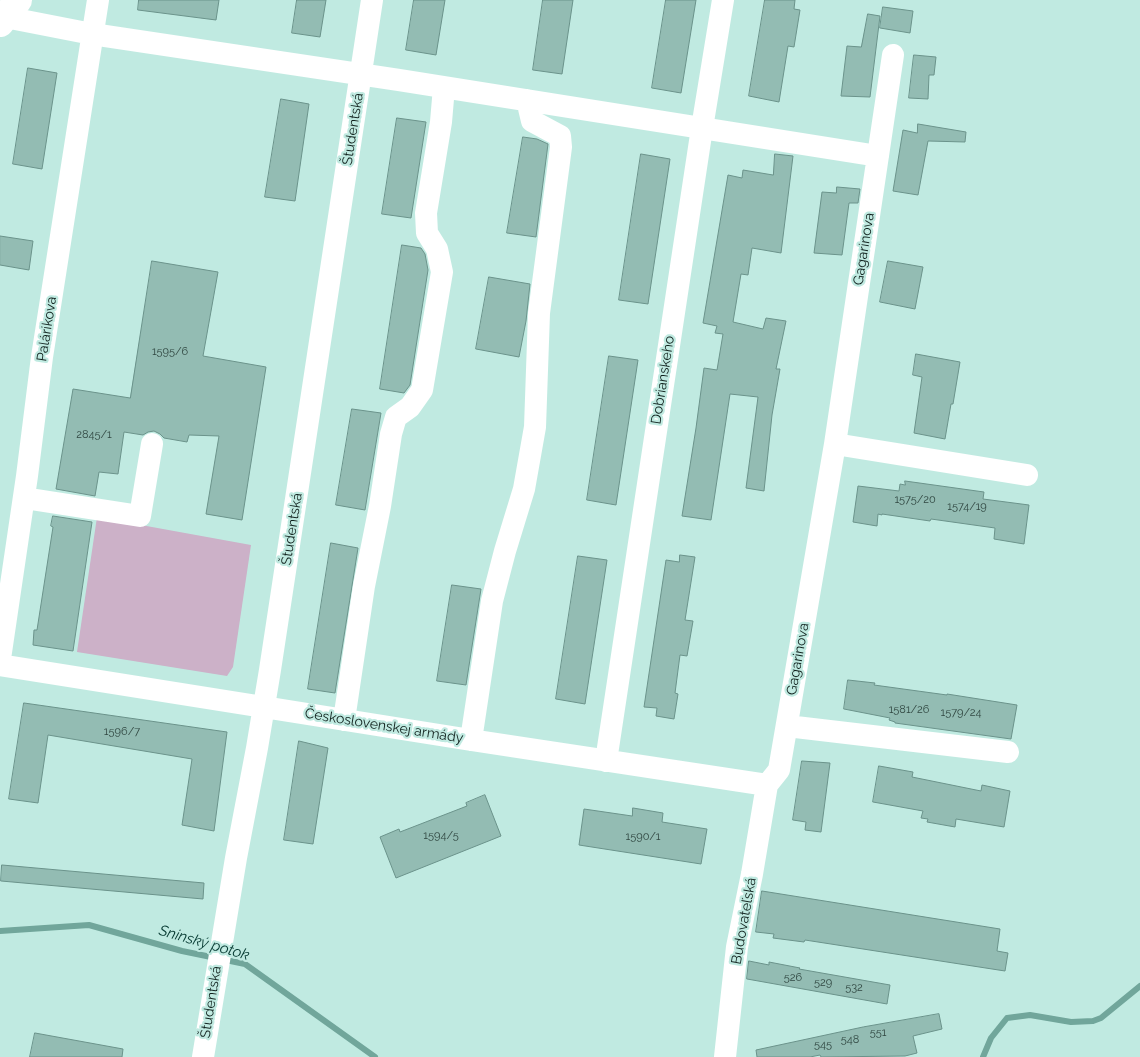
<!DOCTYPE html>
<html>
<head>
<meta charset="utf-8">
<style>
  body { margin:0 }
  canvas { display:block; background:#c0eae1 }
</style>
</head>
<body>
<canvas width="1140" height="1057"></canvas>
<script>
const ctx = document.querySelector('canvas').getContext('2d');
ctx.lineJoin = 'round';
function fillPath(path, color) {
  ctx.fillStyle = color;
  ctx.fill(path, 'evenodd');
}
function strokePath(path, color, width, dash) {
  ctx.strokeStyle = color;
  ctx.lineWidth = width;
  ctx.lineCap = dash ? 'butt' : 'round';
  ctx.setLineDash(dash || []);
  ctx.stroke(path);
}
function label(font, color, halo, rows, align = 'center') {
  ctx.font = font + ' Raleway,sans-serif';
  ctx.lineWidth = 4.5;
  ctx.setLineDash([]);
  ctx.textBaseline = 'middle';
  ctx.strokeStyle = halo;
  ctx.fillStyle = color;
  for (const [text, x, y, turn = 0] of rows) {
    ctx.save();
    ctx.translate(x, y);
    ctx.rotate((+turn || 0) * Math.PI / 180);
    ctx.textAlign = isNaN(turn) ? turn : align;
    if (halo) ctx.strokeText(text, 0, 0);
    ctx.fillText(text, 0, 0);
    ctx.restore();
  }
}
const green = new Path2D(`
  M97 517 251 545 233 667 227 676 77 652Z`);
const stream = new Path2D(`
  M0 931 89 925 182 951 245 964 375 1057
  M983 1057 991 1038 1007 1018 1030 1015 1071 1022 1093 1021 1101 1018 1140 986`);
const building = new Path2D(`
  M139 0H219L216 20 138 10Z
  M297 0H326L320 37 292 33Z
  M414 0H445L436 55 406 50Z
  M543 0H573L562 74 533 70Z
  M666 0H696L681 93 652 88Z
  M765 0H795L794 9 800 10 794 47 788 46 779 102 749 96Z
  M883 7 913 11 910 33 880 28Z
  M868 14 880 16 870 97 841 96 847 46 861 47Z
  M914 55 936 57 934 75H929L928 99 909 98Z
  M28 68 57 73 42 169 13 164Z
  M281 99 309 104 295 201 265 197Z
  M397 118 426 122 411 218 382 214Z
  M918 124 966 132 965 142 928 141 918 195 893 191 903 130 917 133Z
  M523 137 537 139 548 144 536 237 507 233Z
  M641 154 670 159 648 304 619 300Z
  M775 154 793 156 781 253 752 248 748 275 741 274 733 322 763 329 766 318 786 321 776 369H780L772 415 764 491 746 488 758 397 730 394 711 520 682 516 696 428 704 368 717 370 723 334 715 333 717 326 703 323 728 175 742 178 743 170 773 175Z
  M837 187 860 189 858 203H849L842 255 814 253 822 192 836 193Z
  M0 236 33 241 29 270 0 265Z
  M402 245 421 248 425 254 428 270 410 385 404 393 380 389Z
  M152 261 218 272 203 356 266 367 242 520 206 514 219 436 189 435 187 442 164 438 160 434 154 431 148 432 143 435 124 432 118 474 99 472 95 496 56 489 73 389 130 398Z
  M888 261 923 267 915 309 880 302Z
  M489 277 530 284 526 321 519 357 476 349Z
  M916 354 960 362 953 404H951L945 439 914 433 922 377 913 375Z
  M609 356 638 360 616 505 587 500Z
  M352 409 381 413 365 510 336 505Z
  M905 481 984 492 983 499 1029 505 1024 544 994 539 995 528 931 519 930 521 882 514V515L878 514 877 526 853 522 858 486 899 491 900 484 905 485Z
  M53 516 92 522 73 651 33 645 34 630H37L53 527 51 526Z
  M331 543 358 548 335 693 308 689Z
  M680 555 695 557 685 620 693 621 687 656 680 655 675 693 678 694 674 719 656 716 657 708 644 707 666 560 679 562Z
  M578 556 607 560 585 704 556 699Z
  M452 585 481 589 466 685 437 681Z
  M848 680 875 683 874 685 947 695V694L1017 705 1011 739 895 723V722L889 720 890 718 844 709Z
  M24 703 227 732 214 831 182 825 192 759 48 735 38 803 9 799Z
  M299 741 328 748 313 844 284 840Z
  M802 761 830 763 821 832 805 830 806 822 793 820Z
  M879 766 913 772 912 777 981 791 982 785 1010 791 1004 827 956 819 955 827 927 822 928 819 921 818 923 811 873 802Z
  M485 795 501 836 396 878 380 837 399 829 400 832 467 806 466 803Z
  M633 808 663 813 662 822 707 829 701 864 579 845 584 809 632 816Z
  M2 865 204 883 203 899 1 881Z
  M762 891 1000 929 997 951 1008 953 1005 971 805 940 804 942 773 938 774 934 756 932Z
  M749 961 769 965V962L800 968 799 969 890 985 887 1004 747 979Z
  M939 1014 942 1029 913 1036 917 1053 905 1056 821 1057 820 1055 810 1057H757L756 1050 863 1027Z
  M35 1033 123 1049 122 1057H30Z`);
const minor = new Path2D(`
  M5 17 92 34 399 80 878 156
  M835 444 1027 475
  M24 498 140 516 152 444
  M0 659 27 476 42 357 98 0
  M0 665 471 740 767 785
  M344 720 364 586 380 506 391 434 396 417 410 407 422 390 442 272 437 249 427 233 426 213 441 122 444 87
  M787 726 1008 752
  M471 740 492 601 505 551 524 489 535 427 539 313 561 147 560 136 532 121 527 100
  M606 761 702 128 723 0
  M203 1057 236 858 257 748 270 670 372 0
  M725 1057 737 947 752 874 767 785 779 770 835 444 893 55`);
const major = new Path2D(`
  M0 23 18 0`);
const numberNames = [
  ["1595/6",170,352],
  ["2845/1",94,435],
  ["1575/20",915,500],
  ["1574/19",967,507],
  ["1581/26",909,710],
  ["1579/24",961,713],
  ["1596/7",122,732],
  ["1594/5",441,836],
  ["1590/1",643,837],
  ["526",793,978],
  ["529",823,983],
  ["532",854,988],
  ["551",878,1033],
  ["548",850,1040],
  ["545",823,1045]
];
const streetNames = [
  ["Študentská",353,129,-81],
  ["Gagarinova",864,249,-81],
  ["Palárikova",47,329,-81],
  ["Dobrianskeho",663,380,-81],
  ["Študentská",292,529,-81],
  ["Gagarinova",798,659,-80],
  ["Československej armády",384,726,9],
  ["Budovateľská",744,921,-80],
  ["Študentská",211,1002,-81]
];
const waterNames = [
  ["Sninský potok",204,943,16]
];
fillPath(green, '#ccb1c8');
strokePath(stream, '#71a69b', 6);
fillPath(building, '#93bcb3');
strokePath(building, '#6b938b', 1);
strokePath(minor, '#fff', 22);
strokePath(major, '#fff', 28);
label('11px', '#314842', null, numberNames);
label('14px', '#10211d', '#c0eae1', streetNames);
label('italic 15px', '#053931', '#c0eae1', waterNames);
</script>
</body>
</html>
